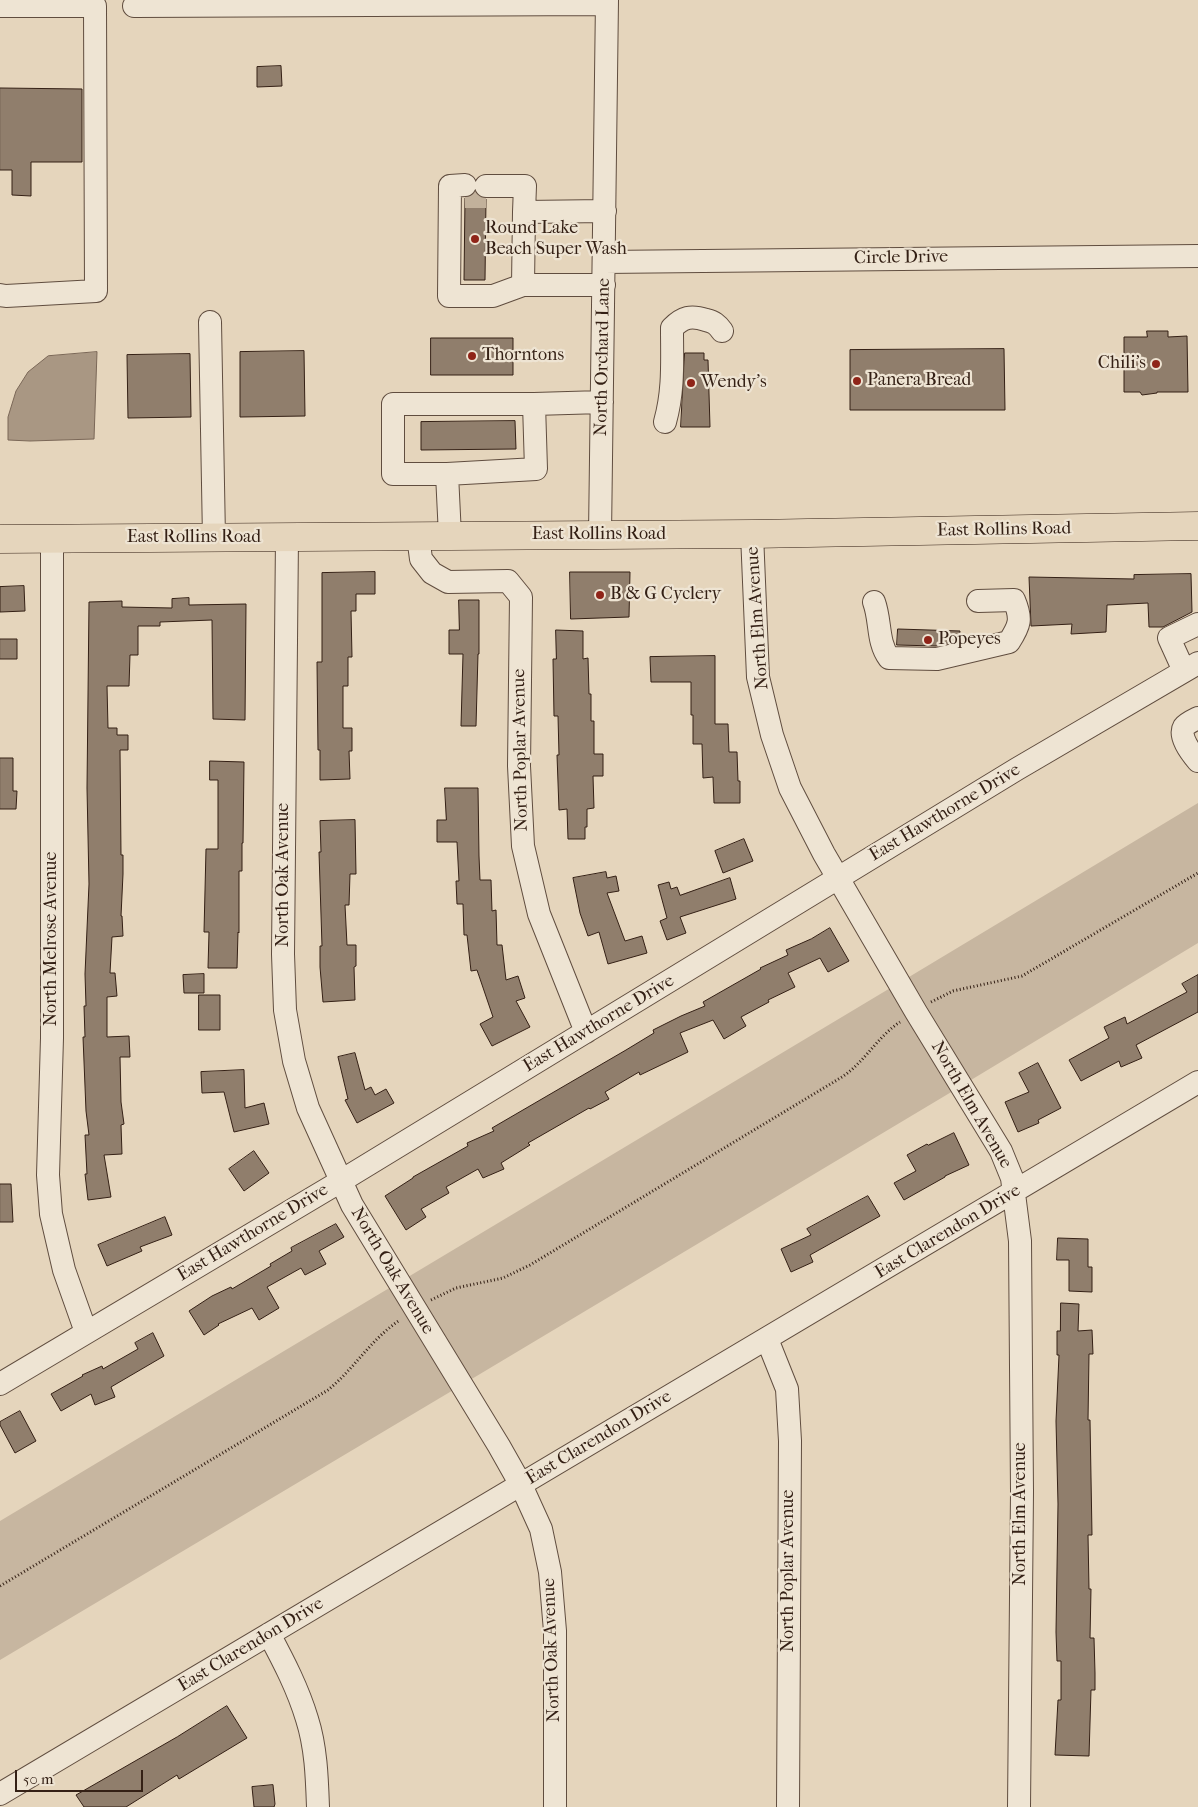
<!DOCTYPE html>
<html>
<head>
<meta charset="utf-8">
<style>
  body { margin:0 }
  #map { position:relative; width:1198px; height:1807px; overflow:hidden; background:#e5d5bc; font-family:"IM FELL French Canon",serif }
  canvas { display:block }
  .scale { position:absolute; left:15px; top:1770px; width:128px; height:22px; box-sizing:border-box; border:2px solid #342015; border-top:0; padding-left:6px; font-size:15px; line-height:18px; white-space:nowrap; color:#342015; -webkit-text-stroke:4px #eee4d3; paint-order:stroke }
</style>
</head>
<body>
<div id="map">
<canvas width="1198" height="1807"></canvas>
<div class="scale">50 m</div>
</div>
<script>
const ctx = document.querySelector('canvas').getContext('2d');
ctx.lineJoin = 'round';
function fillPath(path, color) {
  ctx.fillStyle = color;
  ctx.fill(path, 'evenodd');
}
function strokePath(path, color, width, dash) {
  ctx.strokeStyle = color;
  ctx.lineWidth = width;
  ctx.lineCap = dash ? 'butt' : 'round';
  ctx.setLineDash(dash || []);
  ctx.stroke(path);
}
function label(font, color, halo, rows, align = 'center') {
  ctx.font = font + ' "IM FELL French Canon",serif';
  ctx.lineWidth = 4.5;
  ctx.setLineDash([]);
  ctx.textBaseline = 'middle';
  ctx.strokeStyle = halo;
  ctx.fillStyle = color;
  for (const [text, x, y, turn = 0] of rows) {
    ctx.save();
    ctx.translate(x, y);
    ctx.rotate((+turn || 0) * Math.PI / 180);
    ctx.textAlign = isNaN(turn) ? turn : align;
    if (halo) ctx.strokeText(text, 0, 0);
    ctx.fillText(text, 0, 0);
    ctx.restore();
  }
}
const green = new Path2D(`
  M1198 803V943L971 1080 909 977Z
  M892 987 953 1091 470 1380 408 1277Z
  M391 1287 455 1389 0 1660V1521Z`);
const water = new Path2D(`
  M97 352 94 439 30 441 8 440V417L16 391 28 372 48 356Z`);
const building = new Path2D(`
  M281 66 282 86 257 87V67Z
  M0 88 82 89V162H31V196L12 195V170H0Z
  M475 193 480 198 486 199 485 280H464L465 198 472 196Z
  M1147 331H1168V337L1187 336 1188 392H1157V393L1142 395 1140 392H1124V337H1147Z
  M431 338H513V375H431Z
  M1004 349 1005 410H850V350Z
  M304 351 305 416 240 417V352Z
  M685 353H704V360H708L710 427H681Z
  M190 354 191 417 128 418 127 355Z
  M515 421 516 449 421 450V422Z
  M375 572V594H356V611H351L352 657H348V686H343V728H352V751H349L350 779 320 780V750H318L317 662H322V573Z
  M570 572H630L629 617 571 619Z
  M1191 574 1192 612 1163 627H1149L1148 603 1107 605 1106 632 1071 634 1072 624 1031 626 1029 577 1134 579V575Z
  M24 586 25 611 0 612V587Z
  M189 598V605L246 604 245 720 213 719 212 620 160 622V626H138V655H130L129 686H107L108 728H117V735H128V750H120L121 855H123V874L121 916H122L123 936 112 937 110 973H115L117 996 107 997V1037L129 1036 130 1057H120L121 1102 124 1124 121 1125 122 1154 104 1155 111 1197 88 1200 85 1174H87L85 1135H89L86 1111 83 1037H85L84 1006H86L85 974 89 884 87 788 89 602 122 601V607L172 608V599Z
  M459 600H479V654H478L476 726H461L463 654H449V630H459Z
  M898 629 960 631 959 640 936 646 897 645Z
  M556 630 583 631V659L588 658 589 694H591V721H594V754H603V776H593L594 808 587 809V827H585V839H568L567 809 559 810 557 755H559L558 716H554L553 659H556Z
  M0 639H17V659H0Z
  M715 656V724H728L729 752H737L738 781H740V803H714L713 777 703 778 702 744H693V715H691V682H651L650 657Z
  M0 758H13V791H17L16 809H0Z
  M210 761 244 762 243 843H242V871H239V933L238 932 237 968H208L209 932H204L206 849H218V780H210Z
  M445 788H478L479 856 480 880H491L492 911 496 910 497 945H502L506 980 518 976 525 998 516 1001 530 1027 492 1046 480 1024 493 1017 477 970 471 971 467 935H464L463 904H457L456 881H459L457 842H437V820H446Z
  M355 820 356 874H350L349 905H345L347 945H356V966L354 967 355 1000 323 1002 320 967V946H322L319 852H321L320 821Z
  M744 839 753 861 723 873 715 851Z
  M606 872 607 878 616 876 619 891 607 893 625 941 642 936 647 953 608 964 599 932 588 936 580 913 573 878Z
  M730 878 736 899 680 917 686 933 667 940 660 921 667 918 658 885 669 882 671 889 677 887 680 895Z
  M830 928 849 961 828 972 820 958 788 973 795 987 768 1000 769 1002 741 1017 746 1026 724 1039 713 1020 680 1033 688 1052 640 1075 639 1072 605 1092 609 1099 590 1109 589 1108 528 1143 530 1145 501 1163 504 1169 483 1178 478 1169 446 1187 449 1193 421 1209 426 1217 406 1230 385 1196 413 1178V1177L468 1146 467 1143 494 1131 492 1128 626 1050 654 1033 653 1030 681 1016 705 1006 703 1002 761 969 760 968 788 955 786 950 811 939Z
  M204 974V993H184L183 975Z
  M1198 975V1012L1136 1045 1142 1058 1121 1067 1119 1061 1081 1081 1069 1060 1109 1038 1104 1027 1125 1017 1127 1024 1187 992 1182 984Z
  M199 995H220V1030H199Z
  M355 1053 365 1090 371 1087 375 1095 386 1089 394 1103 357 1123 345 1100 348 1099 338 1057Z
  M1038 1063 1061 1108 1038 1120 1039 1123 1018 1132 1005 1102 1029 1092 1019 1073Z
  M244 1070 245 1108 264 1103 269 1124 234 1132 224 1092 202 1093 201 1072Z
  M954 1133 969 1165 945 1176V1177L904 1200 894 1183 916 1171 907 1155 927 1144 928 1145Z
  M254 1151 269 1173 244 1191 229 1169Z
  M0 1184H11L13 1222H0Z
  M868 1196 880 1216 810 1255 813 1262 791 1272 781 1249 811 1235 807 1229Z
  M165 1217 172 1235 140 1247 142 1251 107 1266 98 1245Z
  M336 1224 344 1237 319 1251 326 1264 305 1275 301 1268 267 1287 279 1308 259 1320 252 1308 218 1324 219 1325 204 1335 189 1311 212 1296 231 1287 232 1289 271 1266 270 1264 292 1251 291 1248Z
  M1058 1238 1088 1239V1267H1092V1292L1069 1291V1260H1057Z
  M1061 1303 1079 1304 1078 1331 1092 1330 1093 1354H1089L1088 1420H1090L1092 1535H1088L1089 1589H1091L1090 1638H1094L1095 1673V1690H1091L1089 1756 1055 1755 1058 1700H1061V1661H1057L1056 1632 1058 1504 1056 1421 1059 1355H1057V1331H1060Z
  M153 1333 164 1356 111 1387 115 1397 95 1405 91 1394 61 1411 51 1394 83 1376 82 1375 102 1366 103 1369 138 1349 135 1343Z
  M20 1411 36 1441 15 1453 0 1425V1422Z
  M227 1706 247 1738 179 1779 177 1775 126 1807H84L76 1795 177 1737Z
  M273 1785 275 1804 274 1807H254L252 1787Z`);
const minorTunnel = new Path2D(`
  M465 197H486`);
const path = new Path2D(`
  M931 1002 953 991 1022 976 1198 873
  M431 1300 456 1288 503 1278 530 1265 842 1077C865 1062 877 1037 900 1022
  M0 1586 328 1390C355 1368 371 1339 400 1320`);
const minor = new Path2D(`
  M0 6H95L96 291 6 296 0 295
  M134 6 607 4
  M465 185 450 186 449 296H493L523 285
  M486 186H525L524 212
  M604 262 1198 256
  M604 285H523L524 212 605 211
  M210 322 214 538
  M665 422C674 390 672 361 672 328 683 317 691 315 706 320 714 322 717 324 722 331
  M447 474 536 469 534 404
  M752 534 758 677 772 735 790 788 824 854 916 1012 1001 1151 1012 1178 1020 1241 1022 1492 1019 1807
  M600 535 607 0
  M418 536 421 559 432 573 448 582 508 581 521 597 519 766 523 846 539 914 586 1032
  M450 536 447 474H393V404H534L602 402
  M287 537 283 954 285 1010 294 1061 308 1108 352 1205 499 1446 521 1485 541 1529 550 1572 555 1631V1807
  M52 539V1038L48 1175 51 1214 64 1270 86 1332
  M874 602C881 621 877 642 889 658L937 659 1009 642C1020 625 1022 619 1014 600L978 601
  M1184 671 1169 638 1198 624
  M1198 718C1194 720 1187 723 1184 727 1178 737 1192 754 1198 761
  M767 1339 787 1389 790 1441 788 1807
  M0 1384 341 1181 1017 769 1198 663
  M269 1634C284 1662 298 1689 307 1719 316 1747 317 1778 318 1807
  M0 1794 1198 1082`);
const major = new Path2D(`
  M0 539 752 534 1198 526`);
const markers = [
  [475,239,5,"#8f2418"],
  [472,356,5,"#8f2418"],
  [1156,364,5,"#8f2418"],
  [857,381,5,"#8f2418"],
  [691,383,5,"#8f2418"],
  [600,595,5,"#8f2418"],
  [928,640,5,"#8f2418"]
];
const poiNames = [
  ["Round Lake",485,229],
  ["Beach Super Wash",485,250],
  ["Thorntons",482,356],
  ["Chili's",1146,364,"right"],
  ["Panera Bread",867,381],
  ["Wendy's",701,383],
  ["B & G Cyclery",610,595],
  ["Popeyes",938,640]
];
const streetNames = [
  ["Circle Drive",901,258,-1],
  ["North Orchard Lane",603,357,-89],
  ["East Rollins Road",1004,530,-1],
  ["East Rollins Road",599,535],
  ["East Rollins Road",194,538],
  ["North Elm Avenue",758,618,-94],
  ["North Poplar Avenue",521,750,-91],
  ["East Hawthorne Drive",945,813,-31],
  ["North Oak Avenue",284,875,-90],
  ["North Melrose Avenue",52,939,-90],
  ["East Hawthorne Drive",599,1024,-31],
  ["North Elm Avenue",971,1105,60],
  ["East Clarendon Drive",948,1232,-31],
  ["East Hawthorne Drive",253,1233,-31],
  ["North Oak Avenue",392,1271,59],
  ["East Clarendon Drive",599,1438,-31],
  ["North Elm Avenue",1021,1514,-90],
  ["North Poplar Avenue",789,1571,-90],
  ["East Clarendon Drive",251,1645,-31],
  ["North Oak Avenue",552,1650,-92]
];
fillPath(green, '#c7b6a0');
fillPath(water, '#a99783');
strokePath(water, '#7a6757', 1);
fillPath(building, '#907e6c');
strokePath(building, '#342015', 1);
strokePath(minorTunnel, '#c2b19b', 22, [22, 11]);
strokePath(minor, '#604d3f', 24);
strokePath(major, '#342015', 29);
strokePath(path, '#342015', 3, [1, 2.5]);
strokePath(minor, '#eee4d3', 22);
strokePath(major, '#e5d5bc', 28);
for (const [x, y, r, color] of markers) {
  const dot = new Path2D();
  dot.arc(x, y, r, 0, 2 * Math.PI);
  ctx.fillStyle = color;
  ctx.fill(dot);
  strokePath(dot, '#eee4d3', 2);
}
label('18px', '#342015', '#eee4d3', poiNames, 'left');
label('18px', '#342015', '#eee4d3', streetNames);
</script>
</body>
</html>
